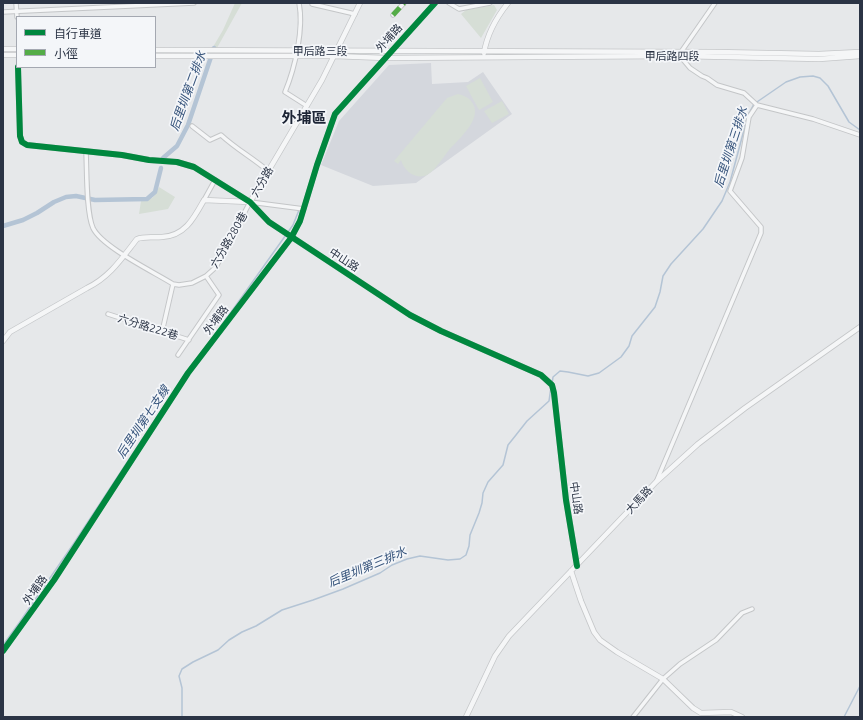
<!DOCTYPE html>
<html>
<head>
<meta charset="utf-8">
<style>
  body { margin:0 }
  #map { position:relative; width:863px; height:720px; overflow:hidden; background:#e6e8ea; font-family:Ubuntu,"Noto Sans TC",sans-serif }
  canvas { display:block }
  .frame { position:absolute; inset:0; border:4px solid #2b3445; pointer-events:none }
  .legend { position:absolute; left:16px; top:16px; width:140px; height:52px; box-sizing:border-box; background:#f4f6f9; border:1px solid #a4a8b1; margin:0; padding:5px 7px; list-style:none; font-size:12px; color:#2b3445 }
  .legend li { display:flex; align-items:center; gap:8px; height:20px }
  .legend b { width:20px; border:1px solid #a4a8b1 }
</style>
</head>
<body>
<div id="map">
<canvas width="863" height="720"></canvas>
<div class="frame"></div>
<ul class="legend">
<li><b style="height:5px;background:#00873e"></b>自行車道</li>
<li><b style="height:5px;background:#54ac47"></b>小徑</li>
</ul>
</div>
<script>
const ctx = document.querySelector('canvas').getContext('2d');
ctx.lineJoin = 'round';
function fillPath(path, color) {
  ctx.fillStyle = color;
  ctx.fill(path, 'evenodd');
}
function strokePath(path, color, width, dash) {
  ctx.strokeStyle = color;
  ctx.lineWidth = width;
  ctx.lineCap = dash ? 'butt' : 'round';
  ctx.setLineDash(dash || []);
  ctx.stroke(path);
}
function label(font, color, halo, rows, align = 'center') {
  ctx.font = font + ' Ubuntu,"Noto Sans TC",sans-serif';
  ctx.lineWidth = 3.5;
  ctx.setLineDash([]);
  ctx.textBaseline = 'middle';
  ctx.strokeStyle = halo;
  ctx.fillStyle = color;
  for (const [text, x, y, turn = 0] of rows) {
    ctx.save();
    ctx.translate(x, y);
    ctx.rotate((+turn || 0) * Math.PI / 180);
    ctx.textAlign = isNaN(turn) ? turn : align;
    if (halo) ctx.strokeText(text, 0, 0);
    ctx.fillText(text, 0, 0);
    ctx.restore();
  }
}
const built = new Path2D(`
  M431 63 432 84 468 82 483 72 512 114 416 183 373 186 321 165 339 121 389 65Z`);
const green = new Path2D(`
  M235 3H242L217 48 213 47 223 30Z
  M494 5 497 10 481 38 461 14 466 10Z
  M480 78 493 102 479 110 466 86Z
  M458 94C465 96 470 98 473 104 482 119 459 139 449 150 443 157 436 170 427 175 415 180 404 171 401 160L398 164 394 161 447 98Z
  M502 101 509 114 492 123 484 111Z
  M159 187 175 197 168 209 139 214 141 201C153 200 154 197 159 187Z`);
const stream = new Path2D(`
  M748 115 754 104 786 82 800 77 813 76 820 78 828 86 849 122 860 130
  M214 336 293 225 299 210
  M552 384 553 377 560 371 568 372 588 376 599 373 621 357 629 346 632 336 655 307 660 292 663 276 671 264 703 229 722 201 730 182 747 119
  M3 645 19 623 74 543 176 388
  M182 717V688L179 676 182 669 193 662 218 650 229 640 242 632 256 626 282 610 313 600 343 589 380 573 392 565 407 559 420 556 448 560 460 559 466 555 469 546 470 535 479 513 482 503 483 493 488 482 503 465 508 445 516 435 527 421 549 401 551 387
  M844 717 860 686`);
const canal = new Path2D(`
  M163 158 177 146 188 125 214 48
  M3 226 23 220 37 213 54 202 66 197 76 196 95 200 147 199 155 192 161 168`);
const minor = new Path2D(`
  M16 3 17 17
  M299 3C304 29 295 68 285 92L307 106
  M449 3 459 9 490 3
  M715 3 681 52 680 56 690 68 702 76 707 78 717 85 744 93 757 105 813 119 860 135
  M312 4 355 14
  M3 12 194 3
  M393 15 404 3
  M192 126 210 140 221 135C236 149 253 158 268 171
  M86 152C87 171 86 212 93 228 102 247 154 272 173 284L179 285 192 283 206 276 216 267 250 202 304 209
  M204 200 215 180
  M108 314 189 340
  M162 332 173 284
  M178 355 219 295 206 276
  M657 480 761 233V227L730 191 742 158 749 117 757 105
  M3 651 54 580 188 373 291 238 300 221 317 165 335 114 435 3
  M633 717 663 679 680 664 716 640 742 613 752 609`);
const tertiary = new Path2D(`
  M3 49H17
  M155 50 715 52 819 54 860 52
  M484 53C487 34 496 18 508 3
  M3 55H17
  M155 56H334L385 58 680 56 819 59 860 56
  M18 67 20 136 22 142 27 145 122 155 149 160 177 162 194 167 250 202 269 222 410 315 441 331 541 375 552 385 554 393 566 500 577 566
  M250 202 322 80 360 3
  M3 341 10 332 87 288C110 277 122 258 137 239 145 236 153 238 162 237 185 236 194 218 204 200L249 202
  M571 571 581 601 594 632 600 640 617 652 663 679 693 708 701 713 731 712 742 717
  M466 717 495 656 509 636 656 482 698 444 745 408 860 327`);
const quiet = new Path2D(`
  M393 15 404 3`);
const cycleway = new Path2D(`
  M18 67 20 136 22 142 27 145 122 155 149 160 177 162 194 167 250 202 269 222 410 315 441 331 541 375 552 385 554 393 566 500 577 566
  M3 651 54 580 188 373 291 238 300 221 317 165 335 114 435 3`);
const streetNames = [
  ["外埔路",389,38,-48],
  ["甲后路三段",320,51],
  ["甲后路四段",672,56],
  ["六分路",262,182,-60],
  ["六分路280巷",229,240,-60],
  ["中山路",344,260,33],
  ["外埔路",216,320,-53],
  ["六分路222巷",148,327,17],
  ["中山路",576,498,82],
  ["大馬路",639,500,-47],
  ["外埔路",35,590,-55]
];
const waterNames = [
  ["后里圳第二排水",188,91,-70],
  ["后里圳第三排水",731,147,-72],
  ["后里圳第七支線",143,422,-56],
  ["后里圳第三排水",367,567,-23]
];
const districtNames = [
  ["外埔區",304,118]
];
fillPath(built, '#d4d7dd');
fillPath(green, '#d6ded6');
strokePath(stream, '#b4c4d5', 1.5);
strokePath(canal, '#b4c4d5', 4.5);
strokePath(minor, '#c4c6c8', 5.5);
strokePath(tertiary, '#c4c6c8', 6);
strokePath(minor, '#f5f6f7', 3.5);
strokePath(tertiary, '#f5f6f7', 4.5);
strokePath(quiet, '#54ac47', 5, [10, 5]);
strokePath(cycleway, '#00873e', 6);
label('11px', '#2b3445', '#f4f6f9', streetNames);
label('italic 12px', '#34527a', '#f4f6f9', waterNames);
label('bold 15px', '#1d2536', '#f4f6f9', districtNames);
</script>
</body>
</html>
